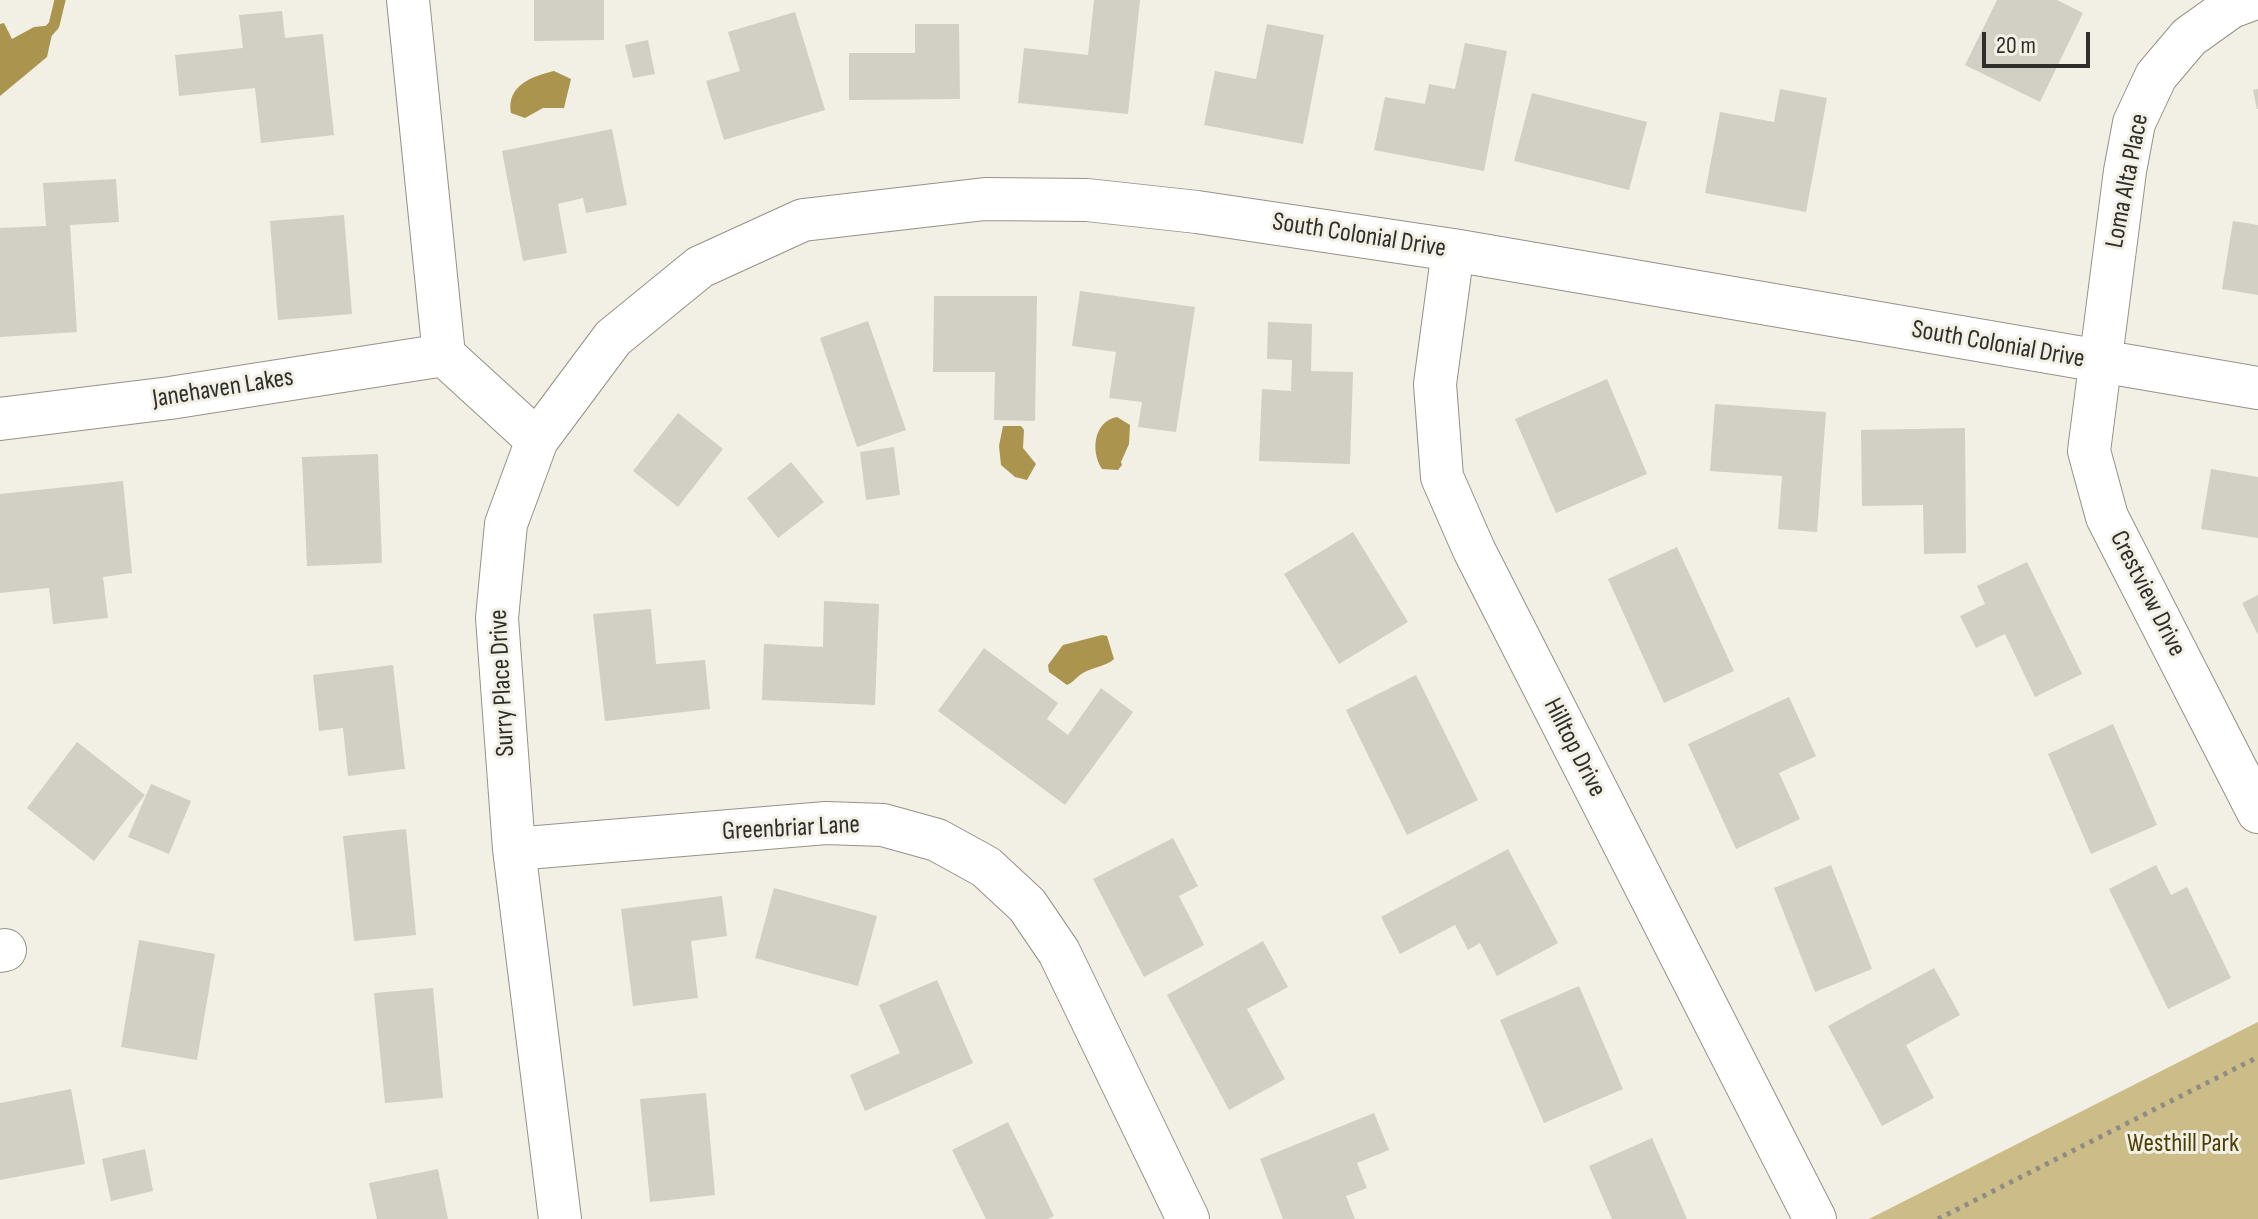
<!DOCTYPE html>
<html>
<head>
<meta charset="utf-8">
<style>
  body { margin:0 }
  #map { position:relative; width:2258px; height:1219px; overflow:hidden; background:#f2efe5; font-family:"Sofia Sans Condensed",sans-serif }
  canvas { display:block }
  .scale { position:absolute; left:1982px; top:32px; width:108px; height:36px; box-sizing:border-box; border:4px solid #2f2e2a; border-top:0; padding-left:10px; font-size:24px; line-height:28px; white-space:nowrap; color:#2f2e2a; -webkit-text-stroke:6px #f2efe5; paint-order:stroke }
</style>
</head>
<body>
<div id="map">
<canvas width="2258" height="1219"></canvas>
<div class="scale">20 m</div>
</div>
<script>
const ctx = document.querySelector('canvas').getContext('2d');
ctx.lineJoin = 'round';
function fillPath(path, color) {
  ctx.fillStyle = color;
  ctx.fill(path, 'evenodd');
}
function strokePath(path, color, width, dash) {
  ctx.strokeStyle = color;
  ctx.lineWidth = width;
  ctx.lineCap = dash ? 'butt' : 'round';
  ctx.setLineDash(dash || []);
  ctx.stroke(path);
}
function label(font, color, halo, rows, align = 'center') {
  ctx.font = font + ' "Sofia Sans Condensed",sans-serif';
  ctx.lineWidth = 6;
  ctx.setLineDash([]);
  ctx.textBaseline = 'middle';
  ctx.strokeStyle = halo;
  ctx.fillStyle = color;
  for (const [text, x, y, turn = 0] of rows) {
    ctx.save();
    ctx.translate(x, y);
    ctx.rotate((+turn || 0) * Math.PI / 180);
    ctx.textAlign = isNaN(turn) ? turn : align;
    if (halo) ctx.strokeText(text, 0, 0);
    ctx.fillText(text, 0, 0);
    ctx.restore();
  }
}
const green = new Path2D(`
  M2258 1022V1219H1869Z`);
const water = new Path2D(`
  M4 23 12 39 34 27 54 25 47 57 0 96V24Z
  M554 71 571 79 564 108H543L525 118 511 113C506 86 532 76 554 71Z
  M1117 417 1130 425 1129 444 1121 462 1122 465 1118 470 1102 469C1090 451 1094 421 1117 417Z
  M1003 426H1021L1024 430 1023 448 1036 464 1027 480 1015 477 1001 465 999 446Z
  M1102 635 1107 636 1114 659C1105 667 1093 667 1083 673 1076 677 1074 682 1067 685L1049 672 1048 665 1063 645Z`);
const stream = new Path2D(`
  M45 35 54 25 60 0`);
const building = new Path2D(`
  M534 0H604V40L534 41Z
  M1094 0H1140L1128 114 1018 103 1024 48 1088 55Z
  M1997 0H2057L2083 13 2040 102 1965 65Z
  M282 11 285 38 323 34 334 135 261 143 255 88 179 96 175 55 243 48 239 15Z
  M795 12 825 110 724 140 706 81 740 71 728 32Z
  M915 24H959L960 99 849 100V53H915Z
  M1267 24 1324 35 1303 144 1204 125 1215 71 1256 79Z
  M648 40 655 74 633 78 625 45Z
  M1465 43 1507 51 1484 171 1374 150 1385 97 1425 104 1429 84 1455 89Z
  M1780 89 1827 98 1806 212 1705 193 1720 112 1774 122Z
  M2258 89V109H2257L2253 90Z
  M1532 93 1647 122 1629 190 1514 161Z
  M612 129 627 205 586 213 583 198 558 204 567 253 523 261 502 151Z
  M116 179 119 222 70 225 77 332 0 337V228L46 226 43 183Z
  M344 215 352 314 278 320 270 221Z
  M2233 221 2258 225V295L2222 289Z
  M1080 291 1195 307 1176 432 1138 427 1142 402 1109 398 1116 352 1072 346Z
  M934 296H1037L1035 421 994 420 995 372H933Z
  M868 321 906 430 857 447 820 338Z
  M1268 322 1312 324 1311 371 1353 372 1350 464 1259 461 1262 389 1291 391 1292 360 1267 359Z
  M1607 379 1647 474 1556 513 1515 419Z
  M1715 404 1826 412 1817 532 1778 529 1782 476 1710 471Z
  M678 413 723 449 678 507 633 471Z
  M1965 428 1966 553 1924 554 1923 505 1862 506 1861 430Z
  M894 447 900 495 866 500 860 452Z
  M378 454 382 563 307 566 302 457Z
  M791 462 824 502 778 538 747 498Z
  M2211 469 2258 477V538L2201 529Z
  M123 481 132 573 103 577 108 618 53 624 49 588 0 593V494Z
  M1353 532 1408 622 1339 664 1284 574Z
  M1677 547 1734 671 1664 703 1608 579Z
  M2027 562 2082 674 2035 697 2005 634 1976 648 1960 616 1985 604 1977 586Z
  M2258 595V635L2242 603Z
  M824 601 879 604 875 705 762 700 764 644 823 647Z
  M651 609 656 664 705 660 710 709 605 721 593 614Z
  M984 648 1058 703 1047 719 1068 735 1101 688 1133 712 1065 805 938 711Z
  M393 665 405 769 348 776 343 728 319 731 313 675Z
  M1416 675 1478 800 1407 835 1346 710Z
  M1789 697 1816 756 1779 773 1800 819 1736 849 1688 744Z
  M2113 724 2157 825 2091 854 2048 754Z
  M77 742 145 795 94 861 27 808Z
  M151 784 191 801 169 854 128 837Z
  M406 829 416 935 354 941 343 836Z
  M1173 838 1198 886 1179 896 1204 945 1144 977 1093 879Z
  M1508 849 1558 943 1497 976 1480 943 1468 950 1455 925 1400 954 1381 917Z
  M1831 865 1872 969 1815 992 1774 888Z
  M2156 865 2171 895 2187 887 2231 978 2168 1009 2109 889Z
  M774 888 877 916 858 986 755 958Z
  M722 896 727 936 691 941 698 998 633 1006 621 909Z
  M139 940 215 954 197 1060 121 1047Z
  M1263 941 1288 987 1247 1009 1285 1079 1229 1110 1167 995Z
  M1934 968 1960 1015 1906 1045 1934 1098 1882 1126 1828 1026Z
  M937 980 973 1063 865 1111 850 1075 900 1053 879 1005Z
  M1579 986 1623 1089 1544 1123 1500 1020Z
  M433 988 443 1098 385 1103 374 993Z
  M71 1089 85 1164 0 1180V1103Z
  M706 1093 715 1195 650 1202 640 1099Z
  M1374 1113 1389 1150 1357 1163 1367 1188 1346 1196 1355 1219H1283L1260 1159Z
  M1008 1122 1054 1216 1048 1219H986L952 1150Z
  M1652 1138 1687 1219H1612L1589 1166Z
  M145 1149 153 1191 111 1201 102 1159Z
  M438 1169 448 1219H377L369 1183Z`);
const path = new Path2D(`
  M1938 1219 2258 1057`);
const minor = new Path2D(`
  M408 0 444 355 537 440
  M2250 0 2231 7 2189 37 2156 76 2134 123 2125 171 2089 451 2107 517 2258 812
  M1453 250 1435 384 1442 477 1474 550 1815 1219
  M0 419 170 398 444 355
  M514 849 826 823 883 825 937 840 986 867 1027 905 1059 952 1188 1219
  M0 951 5 950
  M560 1219 514 849 497 618 506 524 537 440 613 338 700 267 803 220 985 199 1087 200 1197 212 1453 250 2258 388`);
const streetNames = [
  ["Loma Alta Place",2128,181,-79],
  ["South Colonial Drive",1359,236,9],
  ["South Colonial Drive",1998,345,10],
  ["Janehaven Lakes",223,389,-9],
  ["Crestview Drive",2147,594,63],
  ["Surry Place Drive",503,683,-93],
  ["Hilltop Drive",1574,748,63],
  ["Greenbriar Lane",791,829,-3]
];
const parkNames = [
  ["Westhill Park",2183,1144]
];
fillPath(green, '#ccbc87');
fillPath(water, '#ab954e');
strokePath(stream, '#ab954e', 11);
fillPath(building, '#d2cfc5');
strokePath(minor, '#959288', 44);
strokePath(path, '#8e8c85', 5, [4, 6]);
strokePath(minor, '#fff', 42);
label('26px', '#2f2e2a', '#f2efe5', streetNames);
label('26px', '#4d3e01', '#f2efe5', parkNames);
</script>
</body>
</html>
